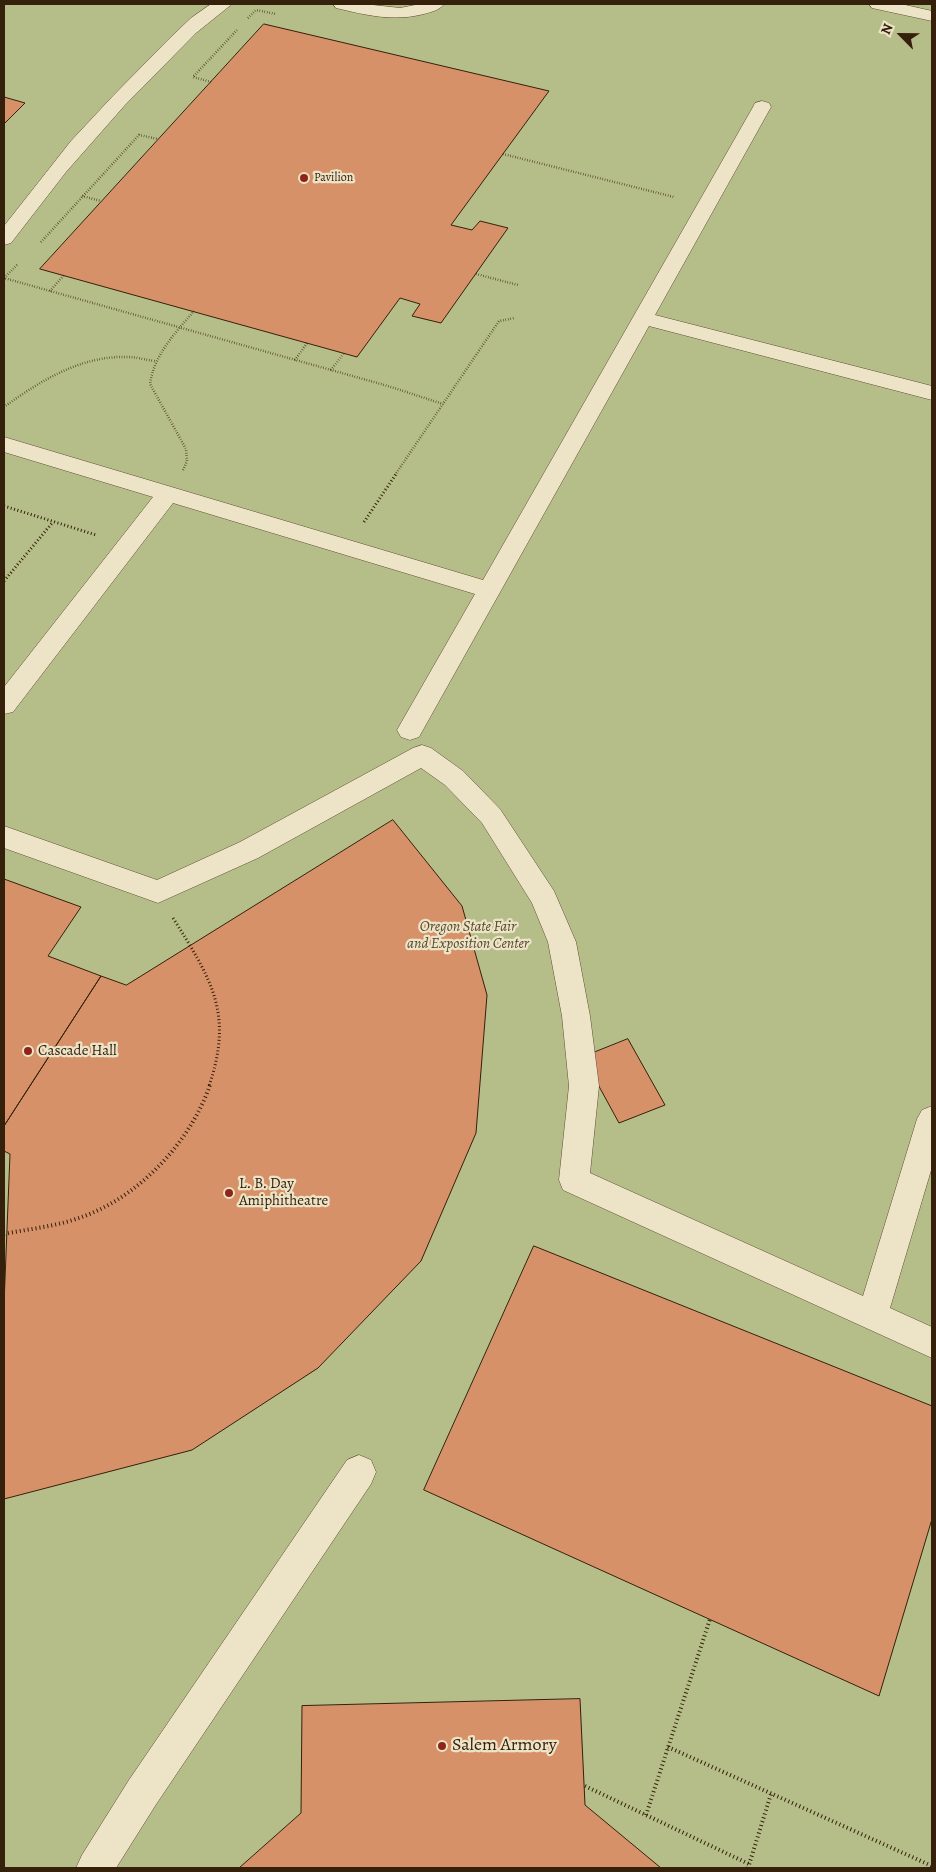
<!DOCTYPE html>
<html>
<head>
<meta charset="utf-8">
<style>
  body { margin:0 }
  #map { position:relative; width:936px; height:1872px; overflow:hidden; background:#e4d5ab; font-family:Alegreya,serif }
  canvas { display:block }
  .frame { position:absolute; inset:0; border:5px solid #35200c; pointer-events:none }
  .north { position:absolute; left:876px; top:10px; width:50px; height:50px; -webkit-text-stroke:4px #ede4c8; paint-order:stroke; rotate:293deg; font-size:14px; font-weight:700; line-height:20px; text-align:center; color:#35200c }
  .north::after { content:''; display:block; margin:auto; width:18px; height:22px; background:#35200c; clip-path:polygon(50% 0,100% 100%,50% 72%,0 100%) }
</style>
</head>
<body>
<div id="map">
<canvas width="936" height="1872"></canvas>
<div class="frame"></div>
<div class="north">N</div>
</div>
<script>
const ctx = document.querySelector('canvas').getContext('2d');
ctx.lineJoin = 'round';
function fillPath(path, color) {
  ctx.fillStyle = color;
  ctx.fill(path, 'evenodd');
}
function strokePath(path, color, width, dash) {
  ctx.strokeStyle = color;
  ctx.lineWidth = width;
  ctx.lineCap = dash ? 'butt' : 'round';
  ctx.setLineDash(dash || []);
  ctx.stroke(path);
}
function label(font, color, halo, rows, align = 'center') {
  ctx.font = font + ' Alegreya,serif';
  ctx.lineWidth = 4.5;
  ctx.setLineDash([]);
  ctx.textBaseline = 'middle';
  ctx.strokeStyle = halo;
  ctx.fillStyle = color;
  for (const [text, x, y, turn = 0] of rows) {
    ctx.save();
    ctx.translate(x, y);
    ctx.rotate((+turn || 0) * Math.PI / 180);
    ctx.textAlign = isNaN(turn) ? turn : align;
    if (halo) ctx.strokeText(text, 0, 0);
    ctx.fillText(text, 0, 0);
    ctx.restore();
  }
}
const green = new Path2D(`
  M4 4H932V1868H4Z`);
const building = new Path2D(`
  M264 24 549 91 451 225 472 230 480 221 508 228 441 323 412 316 420 304 400 298 357 357 40 269Z
  M4 97 25 103 4 124Z
  M393 820 462 906 487 995 476 1133 421 1261 318 1368 192 1450 4 1499V1304L10 1154 4 1151V1126L101 976 126 985Z
  M4 879 81 907 48 956 101 976 4 1126Z
  M628 1039 665 1105 619 1123 583 1057Z
  M534 1246 932 1406V1519L879 1696 424 1490Z
  M580 1699 585 1805 661 1868H239L301 1813 302 1706Z`);
const pathFar2 = new Path2D(`
  M248 18 256 10 276 14
  M211 82 193 77 237 30
  M503 154 674 197
  M82 196 101 201
  M41 242 139 135 158 139
  M17 265 4 278 388 386 443 404
  M476 274 518 285
  M50 291 64 275
  M295 360 307 343
  M331 370 344 353
  M4 407C40 381 82 355 128 357 137 357 146 360 155 361
  M183 470 187 461 186 449 150 384C154 355 175 333 194 311
  M395 475 499 321 515 318`);
const pathFar1 = new Path2D(`
  M4 506 96 535
  M364 522 396 474
  M4 581 53 522
  M173 918C211 979 234 1013 209 1086`);
const path = new Path2D(`
  M4 1234C28 1229 52 1227 76 1219 136 1200 189 1145 210 1085
  M668 1747 932 1866
  M585 1786 749 1864
  M646 1815 710 1619
  M748 1868 771 1794`);
const minor = new Path2D(`
  M211 4H232L196 33 125 105 66 172 11 243 4 245V226L71 141 112 97 168 40 191 18Z
  M333 4H364L400 8 420 4H444C440 10 431 12 424 14 393 22 366 15 336 8Z
  M869 4H901L932 11V21L872 8Z
  M762 101 769 103 771 107 655 315 932 386V400L649 326 419 737 410 740 401 737 397 730 475 594 173 503 13 712 4 714V687L153 497 4 452V437L483 580 753 107 755 103Z
  M422 745 431 748 463 771 500 809 554 891 576 942 590 1016 599 1086 590 1173 863 1296 917 1119 922 1110 932 1106V1167L890 1308 932 1327V1358L563 1190 559 1180 569 1086 562 1016 548 942 532 903 482 823 445 785 421 768 258 858 158 903 4 848V826L157 880 240 842 413 748Z
  M359 1455 371 1460 376 1472 371 1484 155 1806 116 1868H76L82 1855 129 1780 347 1460Z`);
const markers = [
  [304,178,5,"#8f2418"],
  [28,1051,5,"#8f2418"],
  [229,1193,5,"#8f2418"],
  [442,1746,5,"#8f2418"]
];
const farPoinames = [
  ["Pavilion",314,178]
];
const parkNames = [
  ["Oregon State Fair",468,927],
  ["and Exposition Center",468,944]
];
const poiNames = [
  ["Cascade Hall",38,1051],
  ["L. B. Day",239,1184],
  ["Amiphitheatre",239,1201]
];
const nearPoinames = [
  ["Salem Armory",452,1746]
];
fillPath(green, '#b5bd88');
fillPath(building, '#d79169');
strokePath(building, '#35200c', 1);
strokePath(minor, '#614d34', 1);
strokePath(pathFar2, '#35200c', 2.5, [0.5, 2]);
strokePath(pathFar1, '#35200c', 3, [1, 2.5]);
strokePath(path, '#35200c', 4, [1, 3]);
fillPath(minor, '#ede4c8');
for (const [x, y, r, color] of markers) {
  const dot = new Path2D();
  dot.arc(x, y, r, 0, 2 * Math.PI);
  ctx.fillStyle = color;
  ctx.fill(dot);
  strokePath(dot, '#ede4c8', 2);
}
label('12px', '#35200c', '#ede4c8', farPoinames, 'left');
label('italic 15px', '#55472b', '#ede4c8', parkNames);
label('15px', '#35200c', '#ede4c8', poiNames, 'left');
label('18px', '#35200c', '#ede4c8', nearPoinames, 'left');
</script>
</body>
</html>
